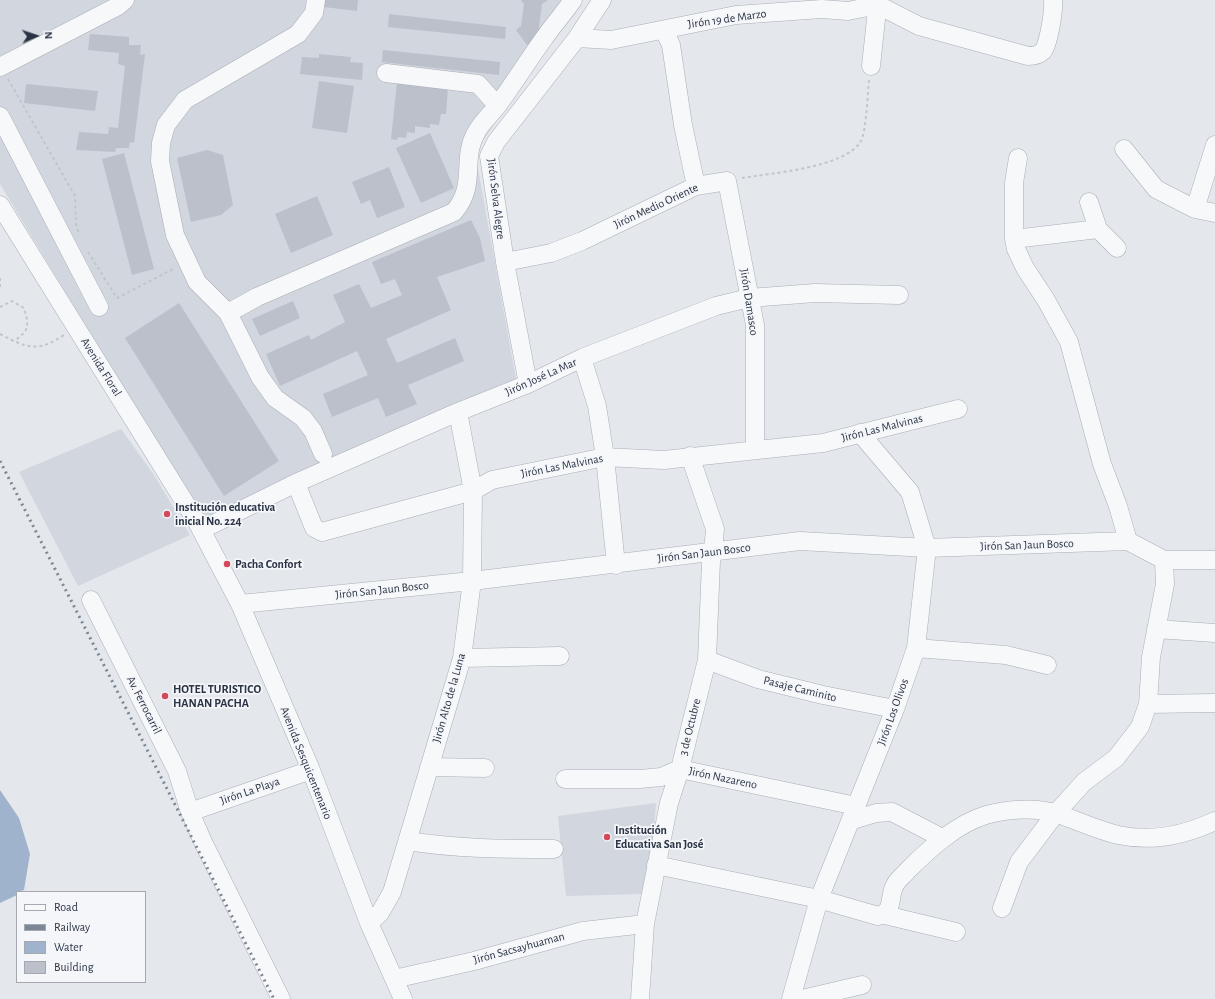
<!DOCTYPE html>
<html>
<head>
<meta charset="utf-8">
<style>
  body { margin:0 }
  #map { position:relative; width:1215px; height:999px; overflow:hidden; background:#e4e7ec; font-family:"Alegreya Sans",sans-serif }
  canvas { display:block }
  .legend { position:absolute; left:16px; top:891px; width:130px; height:92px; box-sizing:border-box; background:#f4f6f9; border:1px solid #a4a8b1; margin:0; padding:5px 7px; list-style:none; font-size:12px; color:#2b3445 }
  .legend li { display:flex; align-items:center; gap:8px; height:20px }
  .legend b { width:20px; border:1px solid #a4a8b1 }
  .north { position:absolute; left:16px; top:16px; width:40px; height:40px; -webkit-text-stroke:3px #f4f6f9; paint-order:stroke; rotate:87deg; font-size:11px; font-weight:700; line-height:16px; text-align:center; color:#2b3445 }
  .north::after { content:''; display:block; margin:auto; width:14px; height:18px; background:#2b3445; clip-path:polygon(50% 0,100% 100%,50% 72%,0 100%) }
</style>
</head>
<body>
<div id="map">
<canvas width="1215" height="999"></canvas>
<ul class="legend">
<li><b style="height:5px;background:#f7f8fa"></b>Road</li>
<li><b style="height:5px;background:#7d8696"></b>Railway</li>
<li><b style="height:11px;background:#9fb4cc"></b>Water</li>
<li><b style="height:11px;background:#bbc0ca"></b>Building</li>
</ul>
<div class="north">N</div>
</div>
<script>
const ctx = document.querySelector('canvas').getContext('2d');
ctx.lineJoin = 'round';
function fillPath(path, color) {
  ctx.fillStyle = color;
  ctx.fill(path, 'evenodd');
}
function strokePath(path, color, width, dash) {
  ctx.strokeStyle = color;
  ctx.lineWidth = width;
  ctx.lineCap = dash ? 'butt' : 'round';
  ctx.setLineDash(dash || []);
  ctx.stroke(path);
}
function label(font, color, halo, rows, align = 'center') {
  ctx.font = font + ' "Alegreya Sans",sans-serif';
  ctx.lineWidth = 3.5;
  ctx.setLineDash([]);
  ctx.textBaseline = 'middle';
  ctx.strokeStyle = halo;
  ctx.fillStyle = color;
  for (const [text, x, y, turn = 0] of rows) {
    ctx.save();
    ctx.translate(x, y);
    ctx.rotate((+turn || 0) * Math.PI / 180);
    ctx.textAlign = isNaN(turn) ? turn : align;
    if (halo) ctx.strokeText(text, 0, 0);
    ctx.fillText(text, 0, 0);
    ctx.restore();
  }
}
const built = new Path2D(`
  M0 0H581L475 152 516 379 204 519 200 515 0 184Z
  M121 429 154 475 190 535 78 586 19 472Z
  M656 803 652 857 642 894 566 896 558 816Z`);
const water = new Path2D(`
  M0 790 19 818 30 854 24 890 17 892V895L0 903Z`);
const building = new Path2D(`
  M325 0H358L357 11 324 7Z
  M521 0H548L542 4 539 27 544 33 527 45 516 30 521 26 524 4Z
  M389 14 506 27 505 39 388 27Z
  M90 34 129 37V45H141L140 55 145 54 134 143 130 142 129 148H116L115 152 76 150 79 132 108 134 109 127 118 128 125 66 118 64 119 53 88 50Z
  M383 50 500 62 499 75 382 62Z
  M319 54 351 57 350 62 363 63 362 80 300 74 302 57 319 58Z
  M319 81 354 86 347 133 312 128Z
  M397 82 448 88 446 114H441L439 125 430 124V128L415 126V133L407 132 406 138 398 137 397 140 391 139Z
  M26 84 98 91 95 111 24 103Z
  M430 133 454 188 421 203 396 148Z
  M207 150 223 155 233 205 221 215 191 222 177 158Z
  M124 153 154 269 132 275 102 159Z
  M389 167 405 207 377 218 370 200 361 204 352 182Z
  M317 196 333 235 291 253 275 214Z
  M471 220 480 238 485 261 437 277 451 310 386 339 397 363 455 338 464 361 408 385 417 404 386 417 378 398 332 417 323 394 368 375 357 351 280 386 266 354 309 335 311 340 345 322 333 295 359 284 371 308 402 295 395 279 381 284 372 262Z
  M293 301 300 318 260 336 252 319Z
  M179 303 279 461 224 496 125 338Z`);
const path = new Path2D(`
  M8 79 75 196 76 224 79 234
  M742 178C771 173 845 168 861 141 866 132 868 92 869 80
  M88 252 117 298 175 268
  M0 278V288
  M0 307 12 301 24 308C29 326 30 330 14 341
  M0 334C27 348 37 353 64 335`);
const minor = new Path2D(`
  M316 0 314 13 298 34 185 100 166 125 161 143 160 161 175 235 197 282 228 313 260 377 275 398 303 418 313 431 323 454
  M878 5 919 26 1028 56C1034 56 1039 55 1043 51 1049 43 1054 10 1053 0
  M664 30 671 45 683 125 696 186
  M577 38 611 40 736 15 822 9 848 11 878 5
  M871 66 878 0
  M0 67 118 6 125 0
  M386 73 478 84 497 105
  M0 116 99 307
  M1124 149 1156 189 1195 209 1215 213
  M1018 158 1014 183V239L1016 249 1025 268 1046 300 1069 342 1102 464 1118 506 1128 541
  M1089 202 1098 229 1117 248
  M0 205 197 522 240 604 311 770 369 923 403 999
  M1195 209 1215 145
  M1014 239 1098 229
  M505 262 551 253 582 241 696 186 727 181 755 325V449
  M228 313 257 297 454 212C478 184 460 159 477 131 482 122 491 114 498 105 514 83 529 59 545 37 554 24 564 13 573 0
  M582 358 597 406 605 457 616 565
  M528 384 505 262 489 156 496 142 577 38 602 0
  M296 483 314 528 322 532 473 491 492 480 605 457 664 460 823 443 958 409
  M201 530 296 483 458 412 528 384 582 358 716 306 749 298 815 293 899 295
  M91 600 177 771 190 812 203 842 281 999
  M240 604 472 581 800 541 927 548 1128 541 1164 560H1215
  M1156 629 1215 633
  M916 648 1006 655 1047 665
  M462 658 560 656
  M707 660 758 679 823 695 895 709
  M1148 704 1215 703
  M429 767 485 768
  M565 779H640L661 777 680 769 856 806
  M190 812 311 770
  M850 821 876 813 892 812 942 838
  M408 841C457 849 505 849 554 849
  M656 865 819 899 878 916C895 912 888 897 895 885 897 880 904 875 907 871 928 850 956 824 986 815 1007 809 1036 807 1058 814 1078 821 1097 830 1118 835 1151 842 1185 835 1215 821
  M1002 908 1019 862 1056 813 1084 782 1116 758 1140 727 1148 704 1151 657 1165 584 1164 560
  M885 915 956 932
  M369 923 380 913 392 892 462 658 472 581 473 491 458 412
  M394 979 474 961 583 931 645 924
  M640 999 645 924 669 803 680 769 707 660 711 561 713 552 715 529 690 456
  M791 999 819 899 895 709 916 648 927 548 910 492 860 433
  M802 999 862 985`);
const rail = new Path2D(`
  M0 461 274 999`);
const markers = [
  [167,514,4,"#d1495b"],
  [227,564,4,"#d1495b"],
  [165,696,4,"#d1495b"],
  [607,837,4,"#d1495b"]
];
const streetNames = [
  ["Jirón 19 de Marzo",727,19,-8],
  ["Jirón Selva Alegre",496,199,83],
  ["Jirón Medio Oriente",656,206,-25],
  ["Jirón Damasco",749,302,81],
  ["Avenida Floral",101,367,58],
  ["Jirón José La Mar",541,377,-24],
  ["Jirón Las Malvinas",882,428,-14],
  ["Jirón Las Malvinas",562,466,-11],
  ["Jirón San Jaun Bosco",1027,545,-2],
  ["Jirón San Jaun Bosco",704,553,-7],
  ["Jirón San Jaun Bosco",382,590,-6],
  ["Pasaje Caminito",800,689,14],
  ["Jirón Alto de la Luna",449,698,-74],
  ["Av. Ferrocarril",144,705,63],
  ["Jirón Los Olivos",893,712,-70],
  ["3 de Octubre",690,727,-76],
  ["Avenida Sesquicentenario",306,763,68],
  ["Jirón Nazareno",723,778,12],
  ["Jirón La Playa",250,791,-19],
  ["Jirón Sacsayhuaman",519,948,-15]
];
const poiNames = [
  ["Institución educativa",175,507],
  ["inicial No. 224",175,521],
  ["Pacha Confort",235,564],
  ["HOTEL TURISTICO",173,689],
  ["HANAN PACHA",173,703],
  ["Institución",615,830],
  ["Educativa San José",615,844]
];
fillPath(built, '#d2d6de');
fillPath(water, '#9fb4cc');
fillPath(building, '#bbc0ca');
strokePath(minor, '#a9aeb7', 19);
strokePath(path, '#c2c5cb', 2, [3, 3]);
strokePath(minor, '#f7f8fa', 18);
strokePath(rail, '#7d8696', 3, [2, 4]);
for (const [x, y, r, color] of markers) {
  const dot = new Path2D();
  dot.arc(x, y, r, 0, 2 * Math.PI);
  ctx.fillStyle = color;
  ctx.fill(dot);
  strokePath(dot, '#f4f6f9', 1.5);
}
label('12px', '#2b3445', '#f4f6f9', streetNames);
label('bold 12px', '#2b3445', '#f4f6f9', poiNames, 'left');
</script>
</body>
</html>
